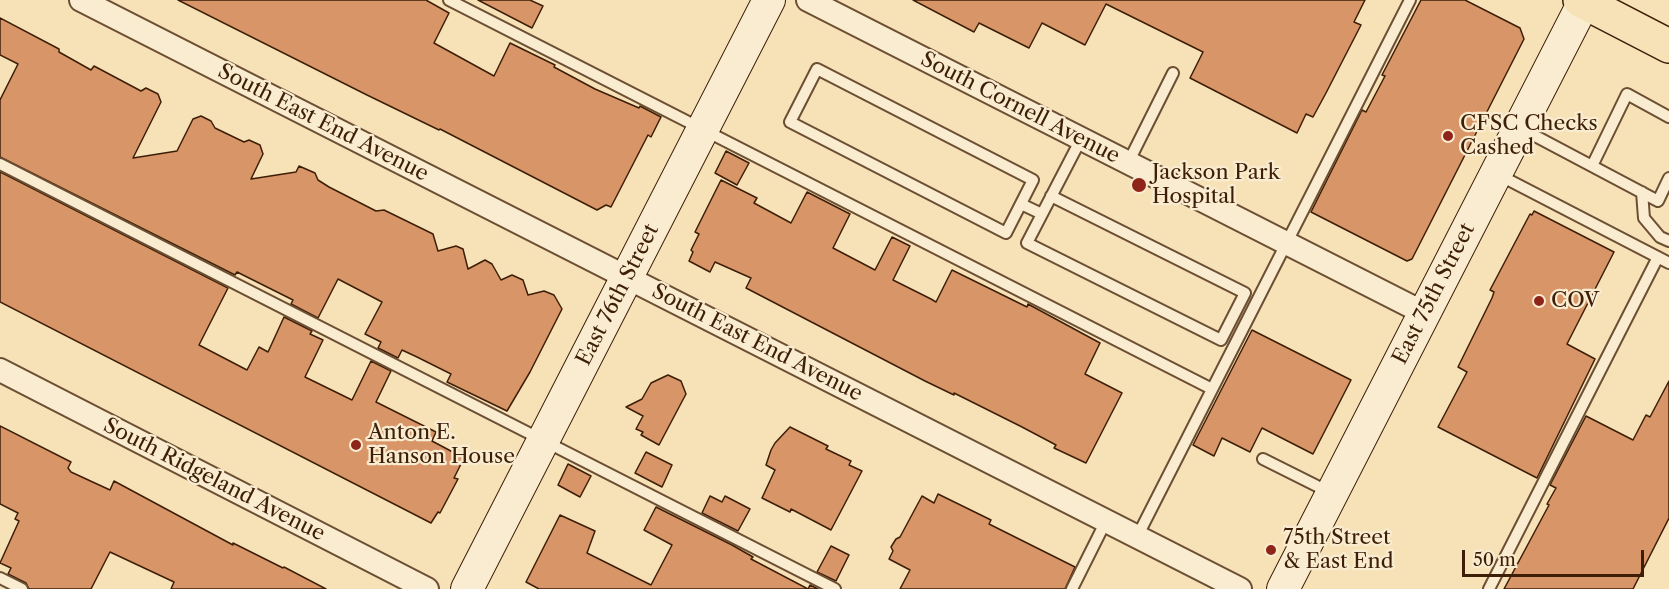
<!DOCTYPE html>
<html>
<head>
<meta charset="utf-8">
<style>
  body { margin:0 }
  #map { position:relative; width:1669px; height:589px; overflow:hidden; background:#f7e2b8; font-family:"Libre Caslon Text",serif }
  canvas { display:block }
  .scale { position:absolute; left:1462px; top:550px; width:182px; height:27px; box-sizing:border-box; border:3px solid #3d1e07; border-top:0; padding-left:8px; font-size:18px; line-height:21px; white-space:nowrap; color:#3d1e07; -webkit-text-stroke:4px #faecd1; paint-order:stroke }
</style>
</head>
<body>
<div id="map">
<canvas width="1669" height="589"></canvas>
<div class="scale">50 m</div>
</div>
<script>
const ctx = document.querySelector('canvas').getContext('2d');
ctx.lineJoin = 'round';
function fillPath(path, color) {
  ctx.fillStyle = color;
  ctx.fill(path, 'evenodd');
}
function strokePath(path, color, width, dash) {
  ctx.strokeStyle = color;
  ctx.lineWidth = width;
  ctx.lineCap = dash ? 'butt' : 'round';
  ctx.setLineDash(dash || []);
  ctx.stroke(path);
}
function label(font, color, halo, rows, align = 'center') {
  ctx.font = font + ' "Libre Caslon Text",serif';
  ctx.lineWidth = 4.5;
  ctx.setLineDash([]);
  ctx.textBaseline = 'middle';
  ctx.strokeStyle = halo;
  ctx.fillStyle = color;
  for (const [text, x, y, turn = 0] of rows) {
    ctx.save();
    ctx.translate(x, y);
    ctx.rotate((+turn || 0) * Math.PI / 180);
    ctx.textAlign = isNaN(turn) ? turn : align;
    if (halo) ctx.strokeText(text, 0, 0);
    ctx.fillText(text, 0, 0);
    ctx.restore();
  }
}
const building = new Path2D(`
  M178 0H426L449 13 434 43 494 76 510 43 555 65 554 67 595 89 639 108 640 106 661 117 651 137 648 135 611 207 606 205 597 210 440 129 439 130 367 95Z
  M478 0H530L543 6 532 28Z
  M913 0H1365L1354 22 1361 25 1326 93 1313 117 1306 114 1297 133 1190 78 1203 52 1106 4 1085 45 1042 23 1029 48 979 23 974 32Z
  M1421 0H1465L1520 28 1524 39 1412 259 1407 261 1311 212 1362 110 1366 112 1385 76 1382 75Z
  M0 18 59 49V52L91 70 94 66 141 91 146 88 158 94 161 102 133 158 177 151 193 119 201 116 211 121 215 128 244 142 249 140 260 145 263 154 251 179 296 172 299 166 315 173 318 180 329 187 376 211 384 210 433 234 438 251 456 246 463 249 468 269 485 260 492 264 501 280 512 275 523 280 528 295 544 291 554 295 562 309 530 372 507 411 447 382 451 374 417 357 402 350 398 358 378 348 381 342 365 334 382 302 338 279 318 318 291 304 293 300 237 272 235 275 0 157V100L18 64 0 55Z
  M726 151 749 163 737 185 715 173Z
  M0 172 228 288 199 345 247 370 259 347 268 352 284 317 312 331 310 334 323 340 305 377 352 400 371 361 391 371 376 402 436 432 432 441 464 458 454 478 458 479 440 513 438 512 431 523 0 302Z
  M721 180 757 198 754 203 791 223 807 192 850 214 833 248 875 270 892 237 910 246 893 280 931 299 936 302 952 270 1027 307 1028 304 1100 343 1085 374 1122 393 1086 463 1054 448 1056 445 1022 427 954 393V395L925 381 746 288 751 278 715 262 710 272 689 261 693 252 691 250 699 234 695 232Z
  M1534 211 1614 252 1567 344 1595 359 1537 478 1438 427 1467 372 1458 367 1492 298 1494 292 1490 290 1530 214 1532 215Z
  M1252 330 1351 380 1313 454 1262 428 1250 452 1222 438 1214 456 1193 445Z
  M668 375 681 381 686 394 659 445 641 435 643 432 636 429 643 416 626 407 642 399 651 383Z
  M1669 381V518L1633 589H1504L1549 505 1547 504 1556 488 1550 485 1586 416 1633 440 1646 415 1650 417Z
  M0 426 71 462 68 468 71 472 110 490 114 481 233 545V543L283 568 284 567 326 589H171L174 582 110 552 91 589H29L26 583 8 574 11 568 0 563 19 521 15 519 18 513 0 504Z
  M790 427 828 446 826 449 851 461 849 465 862 471 831 530 791 509 790 512 762 498 775 470 766 465 771 450 775 443Z
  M646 452 672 465 662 487 635 473Z
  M568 464 591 476 580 497 558 485Z
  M938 494 991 520 989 524 1075 567 1065 589H900L910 570 889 559 893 551 891 547 896 539 900 537 922 496 934 503Z
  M710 496 722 502 725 496 750 509 738 531 702 513Z
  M656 507 732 545 753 557 751 559 808 589 810 585 818 589H539L526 582 560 515 595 531 587 553 651 585 672 545 644 530Z
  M831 546 849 555 836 581 817 572Z`);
const lane = new Path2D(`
  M449 0 1212 389
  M817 69 1033 180 1006 233 790 122Z
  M1522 129 1658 201 1669 178
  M1128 163 1173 73
  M0 164 835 589
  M1592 166 1627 94 1669 117
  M1499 175 1669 263
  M1642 192 1644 218 1660 237 1669 241
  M1051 196 1245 293 1221 340 1027 243C1045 208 1063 173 1081 139
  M1021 204 1042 214
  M1263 459 1329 492
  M1137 537 1410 0
  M0 578 22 589
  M1072 589 1106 521
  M1489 589 1658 257`);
const street = new Path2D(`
  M81 0 1240 589
  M808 0 1424 313
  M0 370 427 589`);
const secondary = new Path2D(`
  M467 589 769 0
  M1283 589 1585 0`);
const highway = new Path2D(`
  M1580 0 1669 46`);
const markers = [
  [1448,136,6,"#8f2418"],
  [1139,185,8,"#8f2418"],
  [1539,301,6,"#8f2418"],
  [356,445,6,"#8f2418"],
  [1271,550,6,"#8f2418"]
];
const streetNames = [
  ["South Cornell Avenue",1020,108,27],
  ["South East End Avenue",323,123,27],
  ["East 75th Street",1434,294,-63],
  ["East 76th Street",618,295,-63],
  ["South East End Avenue",757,343,27],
  ["South Ridgeland Avenue",214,480,27]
];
const poiNames = [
  ["CFSC Checks",1460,124],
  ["Cashed",1460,148],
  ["Jackson Park",1152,173],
  ["Hospital",1152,197],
  ["COV",1551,301],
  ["Anton E.",368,433],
  ["Hanson House",368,457],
  ["75th Street",1283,538],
  ["& East End",1283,562]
];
fillPath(building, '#d89568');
strokePath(building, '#3d1e07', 1.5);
strokePath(lane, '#6c4f33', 14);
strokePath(street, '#6c4f33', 26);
strokePath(secondary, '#3d1e07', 34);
strokePath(highway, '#3d1e07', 36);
strokePath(lane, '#faecd1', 10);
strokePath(street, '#faecd1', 22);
strokePath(secondary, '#faecd1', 32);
strokePath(highway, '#f7e2b8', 33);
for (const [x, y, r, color] of markers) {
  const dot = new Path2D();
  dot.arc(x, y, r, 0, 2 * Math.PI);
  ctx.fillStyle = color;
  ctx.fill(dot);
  strokePath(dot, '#faecd1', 2);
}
label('21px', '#3d1e07', '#faecd1', streetNames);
label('21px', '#3d1e07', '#faecd1', poiNames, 'left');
</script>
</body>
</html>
